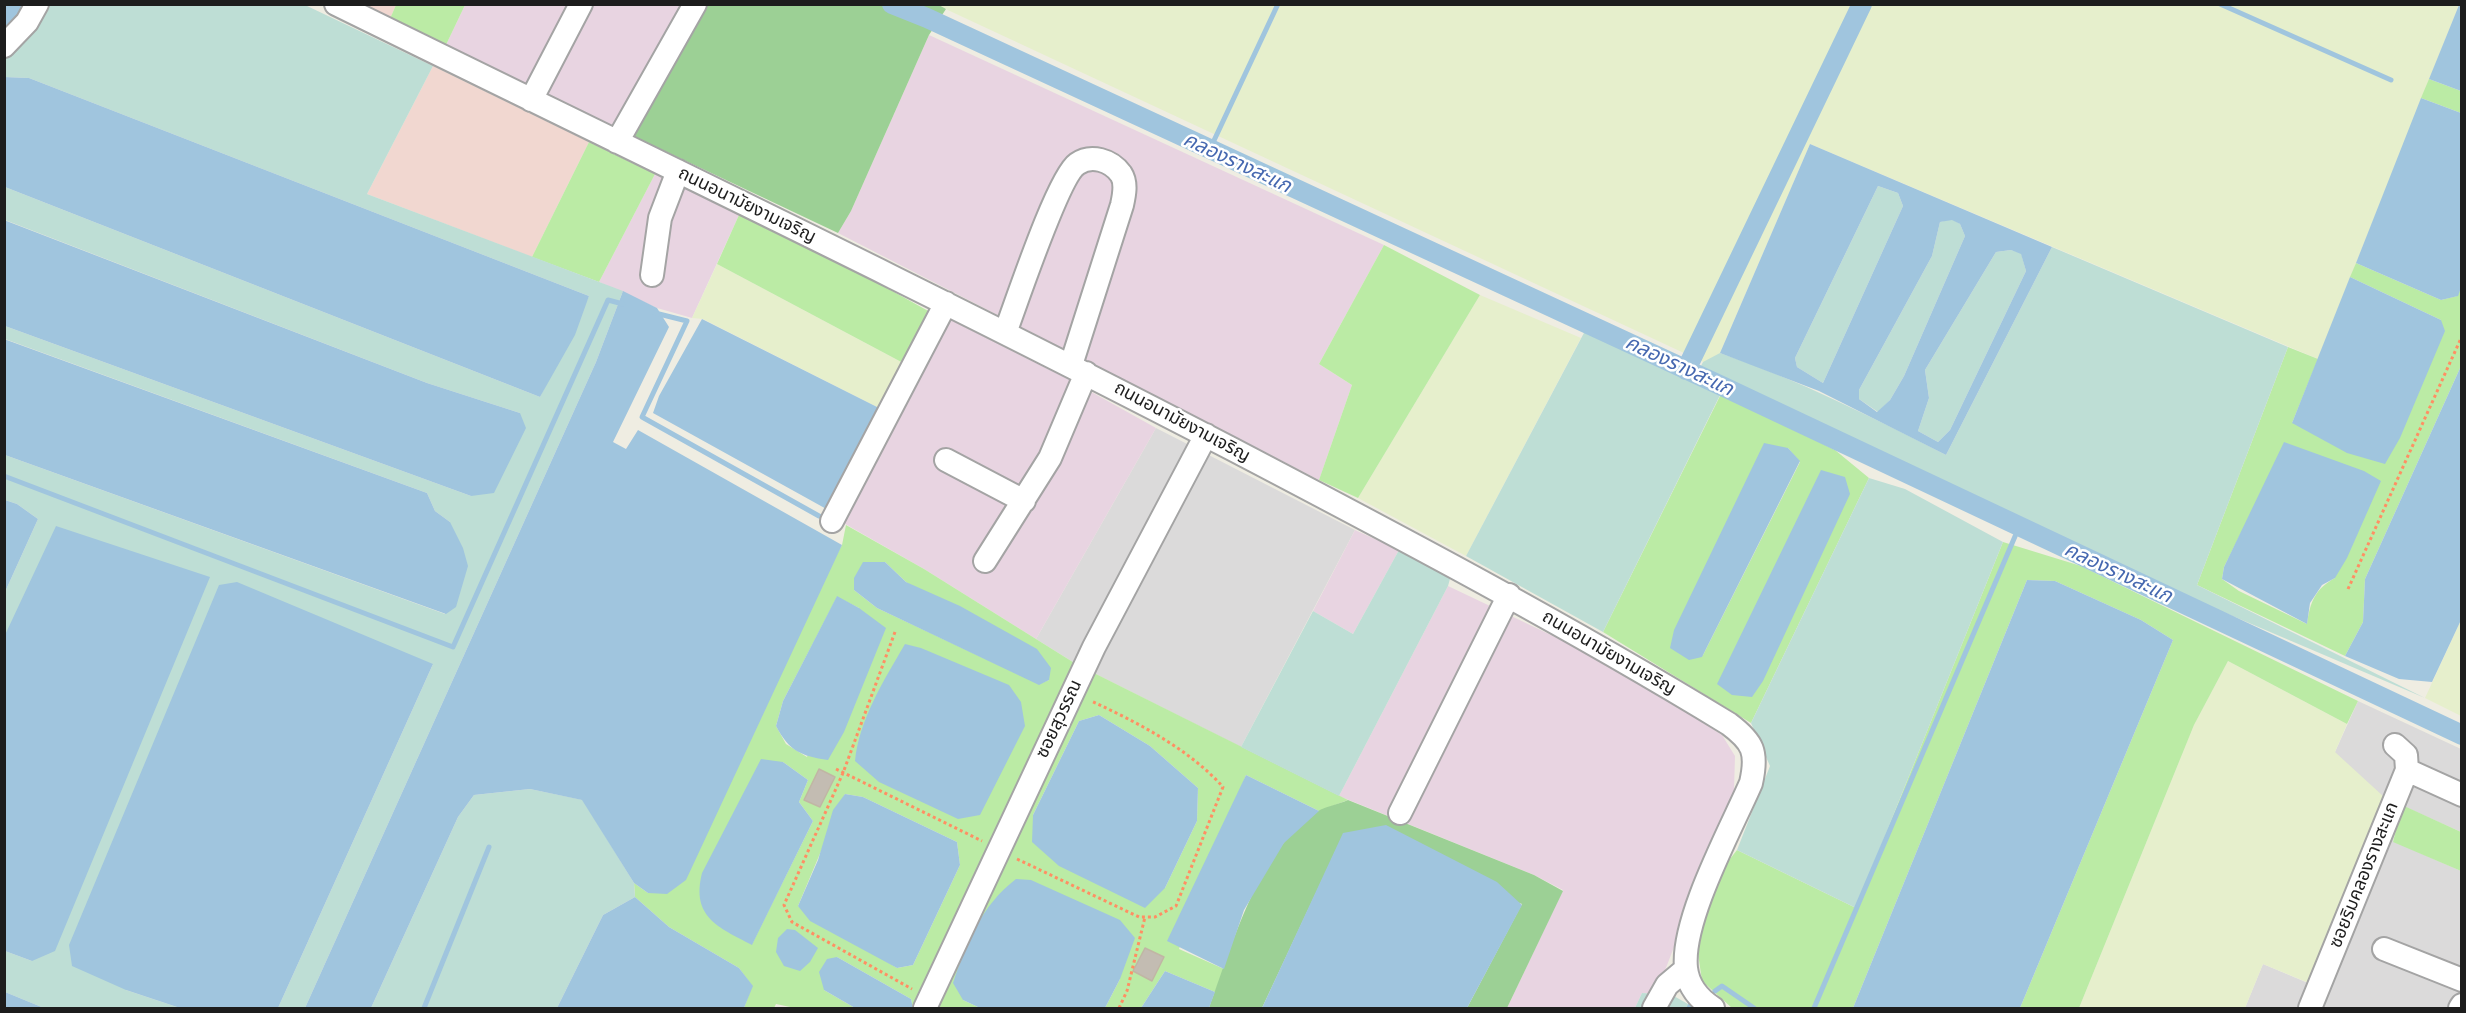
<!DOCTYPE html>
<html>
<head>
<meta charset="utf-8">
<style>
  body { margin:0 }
  #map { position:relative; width:2466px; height:1013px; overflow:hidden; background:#efede2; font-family:Cabin,sans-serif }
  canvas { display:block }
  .frame { position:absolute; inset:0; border:6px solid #1d1d1d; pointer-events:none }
</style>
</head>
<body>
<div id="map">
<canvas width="2466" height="1013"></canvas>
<div class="frame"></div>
</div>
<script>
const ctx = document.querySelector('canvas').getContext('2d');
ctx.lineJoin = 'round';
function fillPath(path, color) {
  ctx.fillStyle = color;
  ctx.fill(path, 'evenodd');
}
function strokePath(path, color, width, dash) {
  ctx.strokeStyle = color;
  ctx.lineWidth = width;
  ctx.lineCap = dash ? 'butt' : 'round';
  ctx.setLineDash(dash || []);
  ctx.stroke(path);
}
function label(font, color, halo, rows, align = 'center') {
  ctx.font = font + ' Cabin,"Noto Sans Thai",sans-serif';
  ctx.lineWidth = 5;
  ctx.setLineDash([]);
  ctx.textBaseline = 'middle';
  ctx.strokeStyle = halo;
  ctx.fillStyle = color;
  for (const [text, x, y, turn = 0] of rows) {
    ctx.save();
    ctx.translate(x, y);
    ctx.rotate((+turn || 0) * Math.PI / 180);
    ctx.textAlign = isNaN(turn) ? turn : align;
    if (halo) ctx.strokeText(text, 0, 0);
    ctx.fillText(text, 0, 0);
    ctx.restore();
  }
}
const residential = new Path2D(`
  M1156 428 1355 530 1241 747 1076 664 1036 639Z
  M2358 701 2461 749V832L2403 806 2393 841 2461 871V1008H2245L2263 964 2308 983 2335 752Z`);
const commercial = new Path2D(`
  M355 5H396L389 21Z
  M433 66 589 142 532 257 367 194Z`);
const industrial = new Path2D(`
  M465 5H703L633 136 444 49Z
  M929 35 1384 245 1319 364 1352 385 1319 480 838 233 851 211Z
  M655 174 739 215 692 318 657 308 599 282Z
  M947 318 1070 380 1156 428 1036 639 924 569 840 521Z
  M1355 530 1399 550 1353 634 1313 611Z
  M1448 586 1572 645 1654 691 1722 735 1735 756 1734 790 1656 994 1642 993 1635 1008H1507L1563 890 1534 875 1339 796Z`);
const farmland = new Path2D(`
  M937 5H2459L2318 359 1810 144 1714 367Z
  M717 264 907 365 883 410 703 319 692 318Z
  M1480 295 1581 338 1466 556 1358 498Z
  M2461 620V716L2425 698Z
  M2228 661 2347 724 2335 752 2383 796 2309 983 2263 964 2245 1008H2079L2194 725Z`);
const grass = new Path2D(`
  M396 5H465L444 49 389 21Z
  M2429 79 2461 91V113L2421 98Z
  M589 142 655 174 599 282 532 257Z
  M739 215 761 218 939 317 907 365 717 264Z
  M1384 245 1480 295 1358 498 1319 480 1352 385 1319 364Z
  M2356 263 2441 300 2457 296 2461 288V366L2365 579 2363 622 2345 656 2197 585 2288 347 2318 359 2292 423 2441 320 2350 277ZM2241 533 2335 578C2315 589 2310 602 2307 624L2239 591 2222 579 2224 567Z
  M1721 394 1835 450 1869 478 1751 723 1603 632ZM1788 448 1800 462 1702 657Z
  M846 525 924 569 1076 664 1348 800 1319 811 1246 775 1179 949 1224 969 1215 992 1165 971 1141 1008H1105L1120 979 963 1000 980 1008H913L911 999 837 957 824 990 855 1008H795L776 1004 774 1008H744L752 986 739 968 669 927 635 897 634 883 648 893 842 545ZM885 562 906 582 1049 680 1039 684 877 608 854 590ZM837 597 859 608 807 757 786 744 776 726 783 701ZM1099 715 1150 746 1198 788 1197 821 1165 888 1033 815 1079 721ZM783 762 808 780 799 802 813 821 752 944ZM845 794 863 797 957 842 960 865 913 965 897 968 798 906Z
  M2003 542 2081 566 2358 701 2347 724 2228 661 2194 725 2079 1008H2020L2173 640 2141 620 2055 581 2027 580 1853 1008H1732L1702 981 1697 946 1719 873 1737 850 1856 908Z
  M2402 805 2461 832V871L2393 842Z`);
const forest = new Path2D(`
  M937 4 946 9 929 35 851 211 838 233 633 136 703 5Z
  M1348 800 1534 875 1563 891 1507 1008H1467L1522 904 1344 833 1262 1008H1209C1232 946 1258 849 1318 811 1327 806 1339 804 1348 800Z`);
const wetland = new Path2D(`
  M49 5H305L433 66 367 194 623 291 596 362 305 1008H278L433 664 126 990 180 1008H44L5 992V951L32 961 5 635V592L38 519 17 504 5 500V455L445 614 450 522 435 511 427 493 5 339V326L471 496 520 413 427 383 5 220V187L540 397 589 296 29 78 5 77V37L7 36 6 58Z
  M1878 186 1898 193 1903 206 1823 383 1797 367 1795 358Z
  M1952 219 1960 224 1965 236 1904 376 1890 400 1878 412 1859 399V390L1932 256 1940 222Z
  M2052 247 2288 347 2197 585 2425 698 2127 571 1705 372 1701 366 1703 362 1720 353C1799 380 1872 417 1946 455Z
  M2011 250 2021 253 2026 271 1950 430 1938 442 1918 431 1929 398 1925 370 1996 252Z
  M1585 331 1724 387 1603 632 1466 556Z
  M1869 478 1905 489 2003 542 1856 908 1737 850 1770 766 1751 723Z
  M1399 550 1451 575 1448 586 1339 796 1241 747 1313 611 1353 634Z
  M530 789 583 800 634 883 635 897 603 915 557 1008H371L458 817 474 795Z
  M1642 993 1672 995 1695 1008H1635Z`);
const water = new Path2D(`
  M5 5H25L5 37Z
  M2459 5H2462L2461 91 2429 79Z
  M4 77 29 78 589 296 575 335 540 397 5 187Z
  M2421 98 2461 113V288L2458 296 2441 300 2356 263Z
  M1810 144 2052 247 1946 455 1819 391 1720 353ZM1878 186 1898 193 1903 206 1823 383 1797 367 1795 358ZM1952 220 1960 224 1965 236 1904 376 1890 400 1877 412 1859 399V390L1932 256 1940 222ZM2011 250 2021 254 2026 271 1950 430 1938 442 1918 431 1929 398 1925 370 1996 252Z
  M4 220 427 383 520 413 526 428 494 493 471 496 5 326Z
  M2350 277 2441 320 2445 331 2400 438 2385 464 2347 453 2292 423Z
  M623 291 657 308 669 327 613 442 626 449 638 430 842 545 686 880 667 894 648 893 634 883 582 800 530 789 474 795 458 817 371 1008H305L596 362Z
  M702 319 883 410 830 511 653 413 659 396Z
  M4 339 427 493 435 511 450 522 463 548 468 566 456 607 446 614 5 455Z
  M2461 366V620L2432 682 2399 679 2345 656 2363 622 2365 579Z
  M2284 442 2364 471 2381 481 2347 558 2335 578 2322 585 2310 603 2307 624 2222 579 2224 567Z
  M1764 443 1788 448 1800 461 1702 657 1689 660 1670 648 1674 630Z
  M1821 470 1845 477 1850 494 1763 681 1752 697 1732 695 1717 684Z
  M5 500 17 504 38 519 5 592Z
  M56 526 210 577 55 951 32 961 5 951V635Z
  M863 562H885L906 582 960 606 1037 649 1051 668 1049 680 1039 685 877 608 854 590V578Z
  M2027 580 2055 581 2141 620 2173 640 2020 1008H1853Z
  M237 582 433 664 278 1008H180L126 990 72 966 69 945 219 585Z
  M837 596 859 608 886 628 844 732 828 760C801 756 789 751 776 726L783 701Z
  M905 644 921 648 1009 685 1021 702 1025 726 980 815 958 819 879 782 855 761C859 720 884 680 905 644Z
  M1099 715 1150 746 1198 788 1197 821 1165 888 1145 908 1059 866 1032 842 1033 815 1079 721Z
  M761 759 783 762 808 780 799 802 813 821 752 945C718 927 691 917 702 873Z
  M1246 775 1319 811 1284 843 1244 910 1224 969 1167 941Z
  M845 794 863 797 957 842 960 865 913 965 897 968 810 921 798 906 818 860 833 810Z
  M1386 825 1497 882 1522 905 1467 1008H1262L1343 833Z
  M1016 879 1031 880 1120 920 1135 938 1120 979 1105 1008H980L963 1000 953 983C967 942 981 906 1016 879Z
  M635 897 669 927 739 968 753 986 744 1008H557L603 915Z
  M787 929 795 930 818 948 810 962 800 971 784 966 776 952 778 938Z
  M837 957 911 999 913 1008H855L824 990 819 972 827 959Z
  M1165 971 1215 992 1209 1008H1141Z
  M4 992H5L44 1008H5Z`);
const stream = new Path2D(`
  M2220 4 2391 80
  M1210 149 1278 4
  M655 313 687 321 642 417 819 516
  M4 476 453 647 608 300 623 304
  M1715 991 1722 986 1754 1008
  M424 1008 489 847
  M1689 1008 1690 1006
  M1814 1008 2019 527`);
const canal = new Path2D(`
  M892 4 927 18 1724 387 2462 735
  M1686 370 1862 4`);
const building = new Path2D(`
  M819 769 835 777 820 807 804 800Z
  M1145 948 1164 957 1152 981 1133 971Z`);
const path = new Path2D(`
  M2348 589 2462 336
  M895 632 843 773 784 905 792 922 912 989
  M836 769 982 841
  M1017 859 1139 917H1155L1176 906 1223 787C1189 749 1137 722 1091 701
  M1119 1008 1127 991 1145 917`);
const minor = new Path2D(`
  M336 4C635 151 936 295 1232 449 1400 537 1567 625 1729 724 1753 742 1758 752 1751 783 1731 829 1681 920 1686 968 1688 986 1699 999 1713 1008
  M4 46 27 22 37 4
  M531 100 581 4
  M617 142 695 4
  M652 275 660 218 678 171
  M1005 333C1016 304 1058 177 1077 164 1091 154 1111 160 1121 174 1127 183 1124 196 1122 205L1071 365
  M946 460 1024 501
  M832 521 946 303
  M985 561 1050 458 1086 373
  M2407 770 2462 795
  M1400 813 1509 595
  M2384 949 2462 980
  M925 1008 1094 647 1206 435
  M1654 1008 1667 985 1686 969
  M2310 1008 2407 770 2406 755 2395 745
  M2460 1008 2462 1005`);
const streetNames = [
  ["ถนนอนามัยงามเจริญ",747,205,26],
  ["ถนนอนามัยงามเจริญ",1182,422,28],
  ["ถนนอนามัยงามเจริญ",1609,653,30],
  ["ซอยสุวรรณ",1059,719,-65],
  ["ซอยริมคลองรางสะแก",2364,875,-68]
];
const waterNames = [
  ["คลองรางสะแก",1237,163,25],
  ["คลองรางสะแก",1679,366,25],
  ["คลองรางสะแก",2118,573,25]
];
fillPath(residential, '#dbdada');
fillPath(commercial, '#f1d7d0');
fillPath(industrial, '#e8d4e1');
fillPath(farmland, '#e6efcc');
fillPath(grass, '#bbeba5');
fillPath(forest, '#9cd095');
fillPath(wetland, '#beded5');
fillPath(water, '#a0c5de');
strokePath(stream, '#a0c5de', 5);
strokePath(canal, '#a0c5de', 20);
fillPath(building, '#c3bcb2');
strokePath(building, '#c1b6a4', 1.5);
strokePath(minor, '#a4a4a4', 26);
strokePath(path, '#ff8f63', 3, [3, 3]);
strokePath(minor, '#fff', 22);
label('18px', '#1d1d1d', '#fff', streetNames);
label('italic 20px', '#4668b0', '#fff', waterNames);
</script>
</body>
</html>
